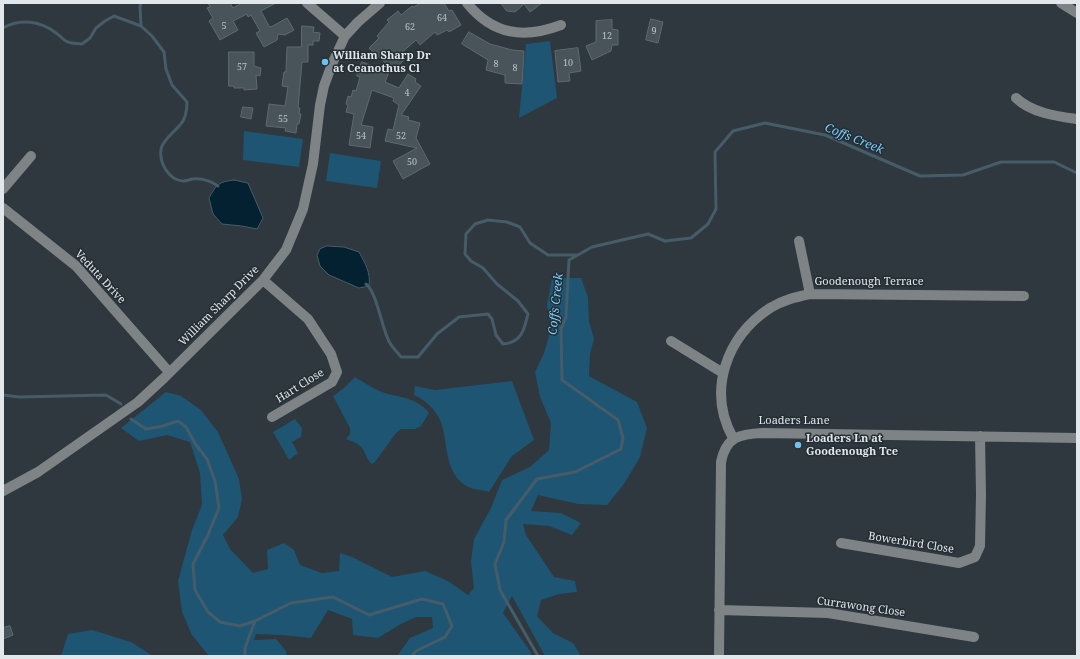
<!DOCTYPE html>
<html>
<head>
<meta charset="utf-8">
<style>
  body { margin:0 }
  #map { position:relative; width:1080px; height:659px; overflow:hidden; background:#2e383e; font-family:"Noto Serif",serif }
  canvas { display:block }
  .frame { position:absolute; inset:0; border:4px solid #e1e7eb; pointer-events:none }
</style>
</head>
<body>
<div id="map">
<canvas width="1080" height="659"></canvas>
<div class="frame"></div>
</div>
<script>
const ctx = document.querySelector('canvas').getContext('2d');
ctx.lineJoin = 'round';
function fillPath(path, color) {
  ctx.fillStyle = color;
  ctx.fill(path, 'evenodd');
}
function strokePath(path, color, width, dash) {
  ctx.strokeStyle = color;
  ctx.lineWidth = width;
  ctx.lineCap = dash ? 'butt' : 'round';
  ctx.setLineDash(dash || []);
  ctx.stroke(path);
}
function label(font, color, halo, rows, align = 'center') {
  ctx.font = font + ' "Noto Serif",serif';
  ctx.lineWidth = 3;
  ctx.setLineDash([]);
  ctx.textBaseline = 'middle';
  ctx.strokeStyle = halo;
  ctx.fillStyle = color;
  for (const [text, x, y, turn = 0] of rows) {
    ctx.save();
    ctx.translate(x, y);
    ctx.rotate((+turn || 0) * Math.PI / 180);
    ctx.textAlign = isNaN(turn) ? turn : align;
    if (halo) ctx.strokeText(text, 0, 0);
    ctx.fillText(text, 0, 0);
    ctx.restore();
  }
}
const green = new Path2D(`
  M550 41 557 98 519 118 526 44Z
  M244 131 303 139 299 167 243 160Z
  M330 153 381 161 377 188 326 181Z
  M552 278H581L588 297 589 321 594 339 590 354 589 376 637 402 647 428 640 457 624 484 607 505 578 504 538 495 531 511 561 513 581 523 572 535 549 526 523 524 526 535 554 577 575 581 577 592 559 594 541 600 537 616 553 633 573 643 581 656H545L512 596 503 613 530 651 532 656H397L410 638 433 628 432 617H416L399 625 378 638 353 635 352 619 328 610 311 638 282 635 256 634 254 640 276 639 286 651 287 656H209L192 635 182 612 178 581 192 530 202 505 200 473 190 442 167 435 139 441 121 428 166 392 181 396 201 410 218 432 239 479 242 499 238 517 223 535 230 549 253 573 268 569 267 550 284 543 294 550 300 565 322 573 339 571 340 553 352 557 392 577 425 571 448 581 468 595 474 588 471 562 474 539 491 508 502 480 530 467 549 450 551 423 540 397 535 372 544 353 551 329 547 305Z
  M355 377C364 382 372 388 382 392 399 398 417 397 429 413L421 426 415 429H401L396 433 375 462 372 464C366 460 366 452 361 447 358 443 351 441 346 439L350 434V428L333 396 344 388Z
  M512 381 534 440 512 456 489 492C483 490 477 490 471 488 446 478 448 450 443 429 440 414 428 401 414 395L415 386 435 390Z
  M295 419 302 428 301 437 292 442 298 453 289 460 273 432Z
  M92 630 131 642 153 656H61L68 634Z`);
const water = new Path2D(`
  M234 180 248 183 263 218 257 229 242 226 222 224 213 214 209 198C217 184 218 182 234 180Z
  M327 246 344 247 359 252C365 263 371 273 369 286L359 288 329 275 320 266 317 255 320 249Z`);
const stream = new Path2D(`
  M141 26 140 6 141 3
  M3 28C20 18 41 21 56 33 60 35 62 39 66 41 70 44 77 43 82 44L90 38 96 28 105 21 114 16 141 26 152 36 164 52 166 69 172 85 187 102C187 110 186 119 180 125 175 131 162 141 161 149 159 162 168 180 183 181 186 181 189 180 192 179 201 178 211 181 218 186
  M366 284C376 291 382 327 388 339 390 346 397 351 401 357H418L437 334 459 317 488 314 492 319 496 335 503 344C522 342 524 330 528 314L518 301 497 284 483 268 471 261 465 254 466 234 475 224 488 220 507 222 520 227 530 243 548 255H576
  M3 395 19 397 106 395 121 404
  M131 419 146 429 163 426 178 421 186 427 196 445 207 459 215 481 219 508 207 537 193 564 195 590 208 612 220 622 240 626 255 621
  M245 656V648L255 621 291 603 333 597 369 615 422 599 443 604 452 626 445 637 416 651 412 656
  M538 656 500 590 495 564 504 542 506 520 537 479 575 472 621 449 623 438 618 420 562 380 561 329 566 317 569 260 592 247 648 234 665 241 691 238 708 224 716 209 715 152 733 131 765 123 825 135 920 176 963 175 1001 162H1054L1077 173`);
const building = new Path2D(`
  M208 3H230L233 8 242 3H276L261 11 269 26 271 27 287 18 294 30 285 35 278 34 277 40 264 47 256 33 260 31 251 15 248 17 247 14 233 21 238 30 220 40 209 21 213 18 207 8 210 7Z
  M421 3H444L449 11 452 10 461 25 449 32 447 30 437 35 435 32 420 45 416 40 399 55 404 60 396 68 392 65 391 68 369 48 379 38 377 36 389 22 387 20 398 11 401 15 412 6 413 7Z
  M501 3H542L530 12 524 4 515 12 507 11Z
  M651 19 663 22 658 43 646 40Z
  M612 20V29L618 30V45H612L611 51 592 60 586 46 596 42V21Z
  M302 26 314 27 313 32 320 33 319 41H313V45H308V62H302L298 108H300L299 114H301L299 124H297L296 133 285 131 286 128 266 126 269 104 285 106 288 87 282 86 284 72H286L287 47H301Z
  M469 32 490 44 512 50 524 51 522 84 505 83V75L486 70 488 60 462 44Z
  M578 48 581 71 569 73 570 81 558 82 555 51Z
  M229 52H254V66L261 68 260 76 256 75 257 89 244 90V88H234V86H229Z
  M362 62 389 72 385 82 399 88 408 74 416 79 415 82 421 86 401 115 409 117 408 120 420 123 416 138 430 164 403 179 393 161 417 148 385 141 388 129 393 130 399 105 393 101 394 98 372 90 361 125 373 127 370 148 349 145 354 114 346 112 348 105 346 104 348 96 351 97 353 90 356 91 360 77 357 76Z
  M243 107 253 108 251 119 241 117Z
  M10 626 13 635 3 639V628Z`);
const minor = new Path2D(`
  M307 3 345 36
  M467 3C493 35 524 39 561 25
  M1061 3 1077 13
  M1016 98C1032 113 1056 116 1077 119
  M3 189 31 156
  M3 208 76 266 169 372
  M799 241 810 294
  M263 280 308 319 331 354 337 372 332 382 272 417
  M671 341 723 373
  M733 438C707 391 726 337 770 308 783 300 796 297 810 294L1024 296
  M3 491 38 472 138 402 164 378 263 280 286 250 303 209 313 164 320 105 324 86 332 64 345 36 358 22 380 3
  M841 543 959 563 975 557 980 546 981 494 980 436
  M719 610 828 613 974 637
  M719 656 721 462C726 437 739 434 763 433L1077 438`);
const markers = [
  [325,62,4,"#6dc2f3"],
  [798,445,4,"#6dc2f3"]
];
const numberNames = [
  ["64",442,18],
  ["5",224,26],
  ["62",410,27],
  ["9",654,31],
  ["12",607,36],
  ["10",568,63],
  ["8",496,64],
  ["57",242,67],
  ["8",515,68],
  ["4",407,93],
  ["55",283,119],
  ["54",361,136],
  ["52",401,136],
  ["50",412,162]
];
const poiNames = [
  ["William Sharp Dr",333,56],
  ["at Ceanothus Cl",333,69],
  ["Loaders Ln at",806,439],
  ["Goodenough Tce",806,452]
];
const streetNames = [
  ["Veduta Drive",100,277,47],
  ["Goodenough Terrace",869,282],
  ["William Sharp Drive",219,306,-45],
  ["Hart Close",300,386,-32],
  ["Loaders Lane",794,421],
  ["Bowerbird Close",911,543,9],
  ["Currawong Close",861,607,8]
];
const waterNames = [
  ["Coffs Creek",854,139,22],
  ["Coffs Creek",556,304,-84]
];
fillPath(green, '#1d5572');
fillPath(water, '#042131');
strokePath(water, '#465c69', 1);
strokePath(stream, '#465c69', 3);
fillPath(building, '#49535a');
strokePath(building, '#5e6970', 1);
strokePath(minor, '#7e8386', 10);
for (const [x, y, r, color] of markers) {
  const dot = new Path2D();
  dot.arc(x, y, r, 0, 2 * Math.PI);
  ctx.fillStyle = color;
  ctx.fill(dot);
  strokePath(dot, '#242e34', 1.5);
}
label('9px', '#bbc2c7', null, numberNames);
label('bold 11px', '#e1e7eb', '#242e34', poiNames, 'left');
label('11px', '#e1e7eb', '#242e34', streetNames);
label('italic 12px', '#7bcdfd', '#242e34', waterNames);
</script>
</body>
</html>
